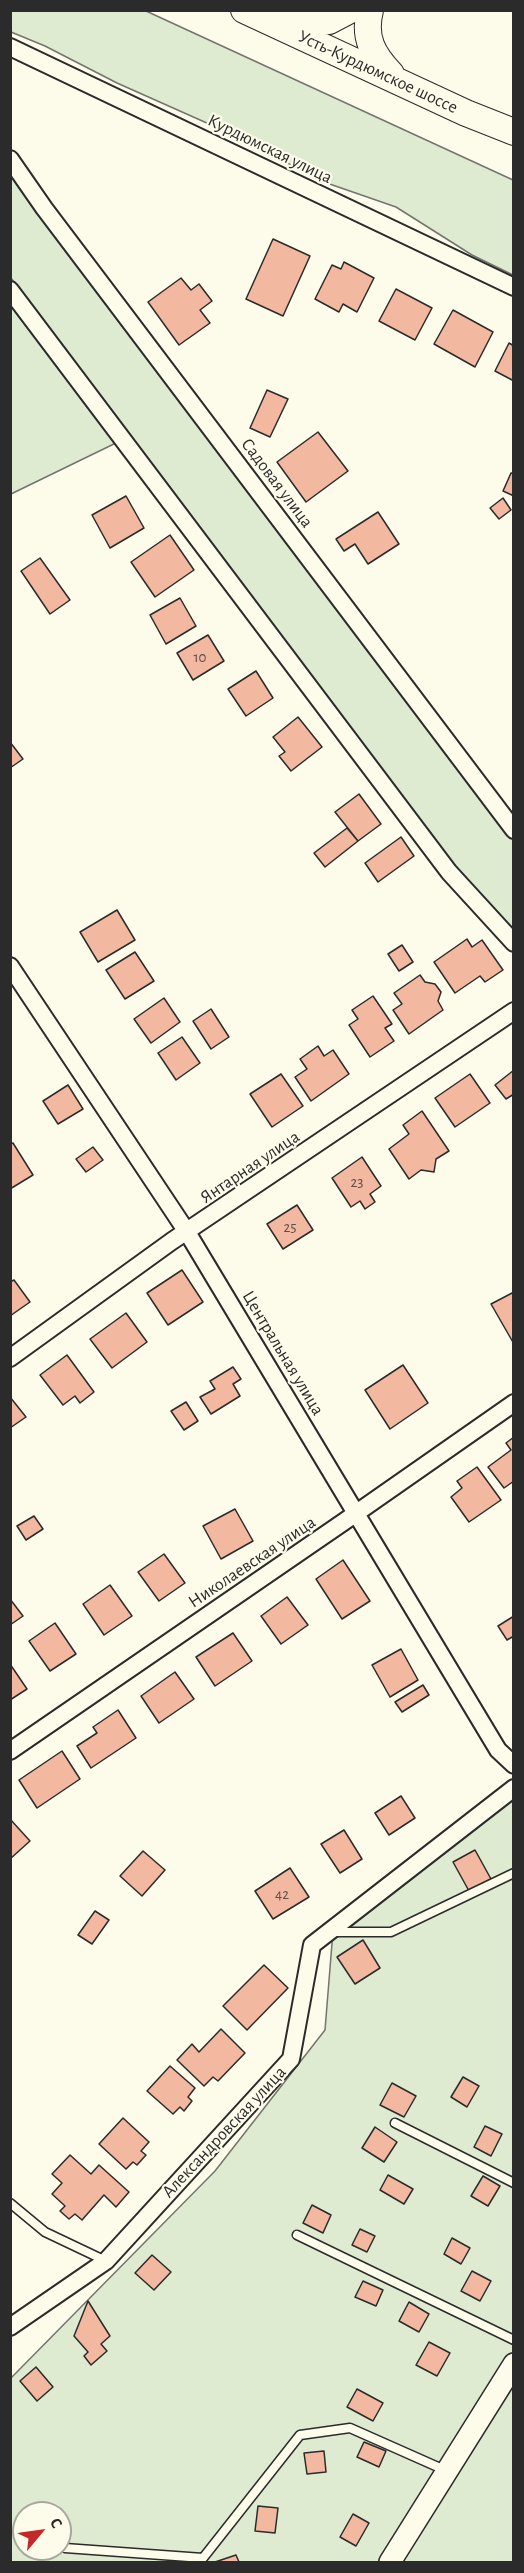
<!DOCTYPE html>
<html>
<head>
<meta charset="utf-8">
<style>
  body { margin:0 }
  #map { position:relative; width:524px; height:2573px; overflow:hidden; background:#fdfbea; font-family:"Alegreya Sans",sans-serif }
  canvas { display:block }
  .frame { position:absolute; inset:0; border:12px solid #2b2b2b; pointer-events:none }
  .north { position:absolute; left:12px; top:2501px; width:60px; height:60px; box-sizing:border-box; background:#fdfbea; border:2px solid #a9a89e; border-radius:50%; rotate:61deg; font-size:16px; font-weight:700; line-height:24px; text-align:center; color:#2b2b2b }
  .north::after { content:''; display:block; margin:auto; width:21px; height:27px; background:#c62828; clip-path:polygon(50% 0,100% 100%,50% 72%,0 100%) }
</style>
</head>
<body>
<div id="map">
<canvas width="524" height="2573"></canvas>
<div class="frame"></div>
<div class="north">С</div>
</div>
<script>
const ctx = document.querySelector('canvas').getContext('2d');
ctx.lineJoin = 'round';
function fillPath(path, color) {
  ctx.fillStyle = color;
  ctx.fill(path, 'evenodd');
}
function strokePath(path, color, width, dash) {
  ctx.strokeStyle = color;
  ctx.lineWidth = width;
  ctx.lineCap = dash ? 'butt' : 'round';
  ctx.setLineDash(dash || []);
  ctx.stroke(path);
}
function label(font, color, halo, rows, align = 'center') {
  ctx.font = font + ' "Alegreya Sans",sans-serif';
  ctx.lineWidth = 4.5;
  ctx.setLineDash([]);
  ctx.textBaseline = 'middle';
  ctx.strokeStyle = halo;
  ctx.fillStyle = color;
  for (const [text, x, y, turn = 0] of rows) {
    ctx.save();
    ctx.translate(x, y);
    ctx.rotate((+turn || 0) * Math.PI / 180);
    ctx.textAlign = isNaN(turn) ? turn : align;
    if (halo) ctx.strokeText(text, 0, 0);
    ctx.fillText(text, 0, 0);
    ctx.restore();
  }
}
const green = new Path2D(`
  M10 11H146L513 180V275L472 255 396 207 321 181 236 136 117 83 45 46 11 32Z
  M10 175 36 211 513 839V935L454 867 11 278Z
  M11 300 120 441 11 494Z
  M513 1799V2562H11V2378L215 2171 325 2030 333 1931ZM24 2513H60V2549H24Z`);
const building = new Path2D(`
  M273 239 310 256 283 316 246 299Z
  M344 262 374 278 357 312 343 304 339 312 315 299 332 265 341 269Z
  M181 278 191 290 199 284 212 301 200 310 210 323 179 345 148 302Z
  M396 289 432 308 415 340 379 321Z
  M453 310 493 332 475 367 434 344Z
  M509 343 514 346V381L495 371Z
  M267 390 288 399 270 437 250 428Z
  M318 432 348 471 306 502 277 462Z
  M511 473 514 474V496L503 491Z
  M126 496 144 528 110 548 92 515Z
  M503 498 511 510 499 519 490 508Z
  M378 512 399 544 368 564 355 544 344 551 336 539Z
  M170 535 194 570 155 597 131 562Z
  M40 558 70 600 50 614 21 571Z
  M180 598 196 626 166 644 150 615Z
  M208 635 224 661 193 680 177 653Z
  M256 671 273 698 246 716 228 689Z
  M298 717 322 747 291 771 279 756 285 752 273 737Z
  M10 742 23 759 10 768Z
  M359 794 381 824 358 841 335 812Z
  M347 828 358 841 325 867 314 853Z
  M401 837 414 856 378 882 365 863Z
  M117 910 135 940 98 962 80 932Z
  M467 939 472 947 482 940 503 970 485 982 480 976 455 993 434 962Z
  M402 945 413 962 399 971 388 954Z
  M135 952 154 981 125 999 106 970Z
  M420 975 425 982 435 984 441 992 438 1001 443 1010 409 1034 393 1010 402 1004 394 993Z
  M373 996 392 1024 385 1028 394 1041 370 1057 349 1025 358 1019 352 1010Z
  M164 998 180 1022 151 1043 134 1019Z
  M211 1009 229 1037 211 1049 193 1021Z
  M182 1037 200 1063 176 1080 158 1053Z
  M318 1046 324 1056 333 1050 349 1074 311 1101 295 1077 307 1069 300 1059Z
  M514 1070V1094L506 1099 495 1085Z
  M281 1074 303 1106 272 1127 250 1094Z
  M470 1074 490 1103 455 1127 435 1098Z
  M68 1085 83 1109 58 1124 43 1101Z
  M422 1111 449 1151 436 1159 434 1172 421 1170 409 1179 389 1149 409 1134 403 1125Z
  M13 1143 33 1175 10 1189V1144Z
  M93 1147 103 1160 86 1172 76 1159Z
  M362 1157 381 1186 370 1194 375 1202 365 1209 360 1201 351 1207 332 1178Z
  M297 1205 313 1230 283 1249 267 1224Z
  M182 1270 203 1302 168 1325 147 1293Z
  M14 1280 30 1302 10 1316V1282Z
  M514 1292V1344L491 1304Z
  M126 1313 147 1342 112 1368 90 1339Z
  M67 1355 94 1392 80 1403 75 1396 63 1405 40 1375Z
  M403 1365 428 1403 390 1429 365 1390Z
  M233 1367 241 1379 233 1384 240 1396 211 1414 200 1397 215 1389 210 1381Z
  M10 1397 26 1417 10 1428Z
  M186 1402 198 1421 184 1430 171 1411Z
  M514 1437V1481L504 1488 488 1467 511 1450 506 1443Z
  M477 1467 501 1500 469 1522 451 1497 462 1488 457 1481Z
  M235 1509 253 1541 221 1559 203 1526Z
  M34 1516 43 1529 26 1540 17 1526Z
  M164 1554 185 1583 159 1601 138 1572Z
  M343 1560 370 1601 342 1619 316 1579Z
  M110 1585 132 1616 104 1635 83 1604Z
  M287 1597 308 1625 281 1644 261 1616Z
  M10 1599 23 1616 10 1625Z
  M514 1616V1636L507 1640 498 1626Z
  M55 1623 76 1654 50 1671 29 1641Z
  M233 1633 252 1661 215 1686 196 1657Z
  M401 1649 418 1680 390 1697 372 1665Z
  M10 1664 27 1689 10 1700Z
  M175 1672 194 1699 159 1723 141 1696Z
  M423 1685 429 1695 402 1712 395 1702Z
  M118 1710 136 1738 91 1768 77 1746 97 1733 93 1727Z
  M62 1751 80 1779 37 1808 19 1780Z
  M401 1796 415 1818 389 1835 375 1813Z
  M10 1819 30 1841 10 1859Z
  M344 1830 362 1859 340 1873 321 1844Z
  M475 1850 491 1879 469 1891 453 1862Z
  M143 1851 165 1870 142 1896 120 1876Z
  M290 1868 309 1897 273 1919 255 1891Z
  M95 1911 109 1920 92 1944 78 1935Z
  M363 1940 380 1968 355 1984 337 1957Z
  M264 1965 288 1988 247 2030 223 2006Z
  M221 2029 245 2053 218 2081 213 2077 204 2086 177 2060 192 2044 199 2052Z
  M170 2066 195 2088 188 2097 192 2101 184 2111 180 2107 173 2114 147 2091Z
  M463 2077 479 2086 467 2107 451 2097Z
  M392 2083 416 2096 404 2117 380 2105Z
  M123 2118 149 2142 141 2151 146 2155 137 2165 133 2162 126 2169 99 2144Z
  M485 2126 502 2134 491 2156 474 2147Z
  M375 2127 397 2142 384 2162 362 2148Z
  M70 2155 91 2174 99 2165 129 2192 116 2207 104 2195 82 2220 75 2214 69 2219 60 2211 65 2206 52 2194 62 2183 52 2174Z
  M388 2175 413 2189 404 2204 380 2190Z
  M483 2176 500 2186 488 2206 471 2196Z
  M312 2205 331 2215 323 2233 303 2223Z
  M360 2229 375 2236 367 2252 352 2245Z
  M452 2238 470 2248 461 2264 444 2254Z
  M152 2255 171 2272 154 2290 135 2273Z
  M472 2271 491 2281 480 2301 461 2291Z
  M363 2281 383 2290 376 2306 355 2297Z
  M88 2301 110 2336 101 2344 107 2351 91 2365 84 2356 88 2352 74 2336Z
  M409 2302 429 2314 419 2332 399 2321Z
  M429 2342 450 2353 437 2376 416 2365Z
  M36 2367 53 2387 37 2401 20 2381Z
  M357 2389 383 2403 373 2421 347 2407Z
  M364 2442 386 2451 379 2467 357 2457Z
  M324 2451 326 2472 307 2474 304 2453Z
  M258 2506 278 2508 275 2533 255 2531Z
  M353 2514 369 2523 356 2546 340 2537Z
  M236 2555 239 2562H215Z`);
const service = new Path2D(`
  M332 1932H391L514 1873
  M395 2123 514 2183
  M10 2203 45 2232 106 2261
  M297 2235 514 2340
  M65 2548 203 2558 300 2435 350 2428 447 2471`);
const minor = new Path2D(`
  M10 47 514 287
  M10 159 44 208 514 830
  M10 290 449 872 514 943
  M10 966 187 1232 498 1750 514 1765
  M10 1358 172 1241 514 1011
  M10 1751 345 1521 514 1403
  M10 2327 106 2261 291 2059 312 1945 514 1788`);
const tertiary = new Path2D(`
  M390 2562 514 2364`);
const primary = new Path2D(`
  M244 10 466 113 514 132
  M370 10C363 38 373 55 391 74
  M280 23 329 21 350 10`);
const numberNames = [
  ["10",200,657],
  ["23",357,1182],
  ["25",290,1227],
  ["42",282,1894]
];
const streetNames = [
  ["Усть-Курдюмское шоссе",378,72,25],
  ["Курдюмская улица",270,149,26],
  ["Садовая улица",277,483,53],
  ["Янтарная улица",250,1167,-34],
  ["Центральная улица",283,1353,59],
  ["Николаевская улица",252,1562,-34],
  ["Александровская улица",224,2132,-47]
];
fillPath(green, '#deebd1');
strokePath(green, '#74746e', 1.5);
fillPath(building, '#f2b8a0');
strokePath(building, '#2b2b2b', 1.5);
strokePath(service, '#2b2b2b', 11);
strokePath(minor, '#2b2b2b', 20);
strokePath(tertiary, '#2b2b2b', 24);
strokePath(primary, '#2b2b2b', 28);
strokePath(service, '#fdfbea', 8);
strokePath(minor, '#fdfbea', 16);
strokePath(tertiary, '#fdfbea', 21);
strokePath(primary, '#fdfbea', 26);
label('15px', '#5d4e48', null, numberNames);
label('18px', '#2b2b2b', '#fdfbea', streetNames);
</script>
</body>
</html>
